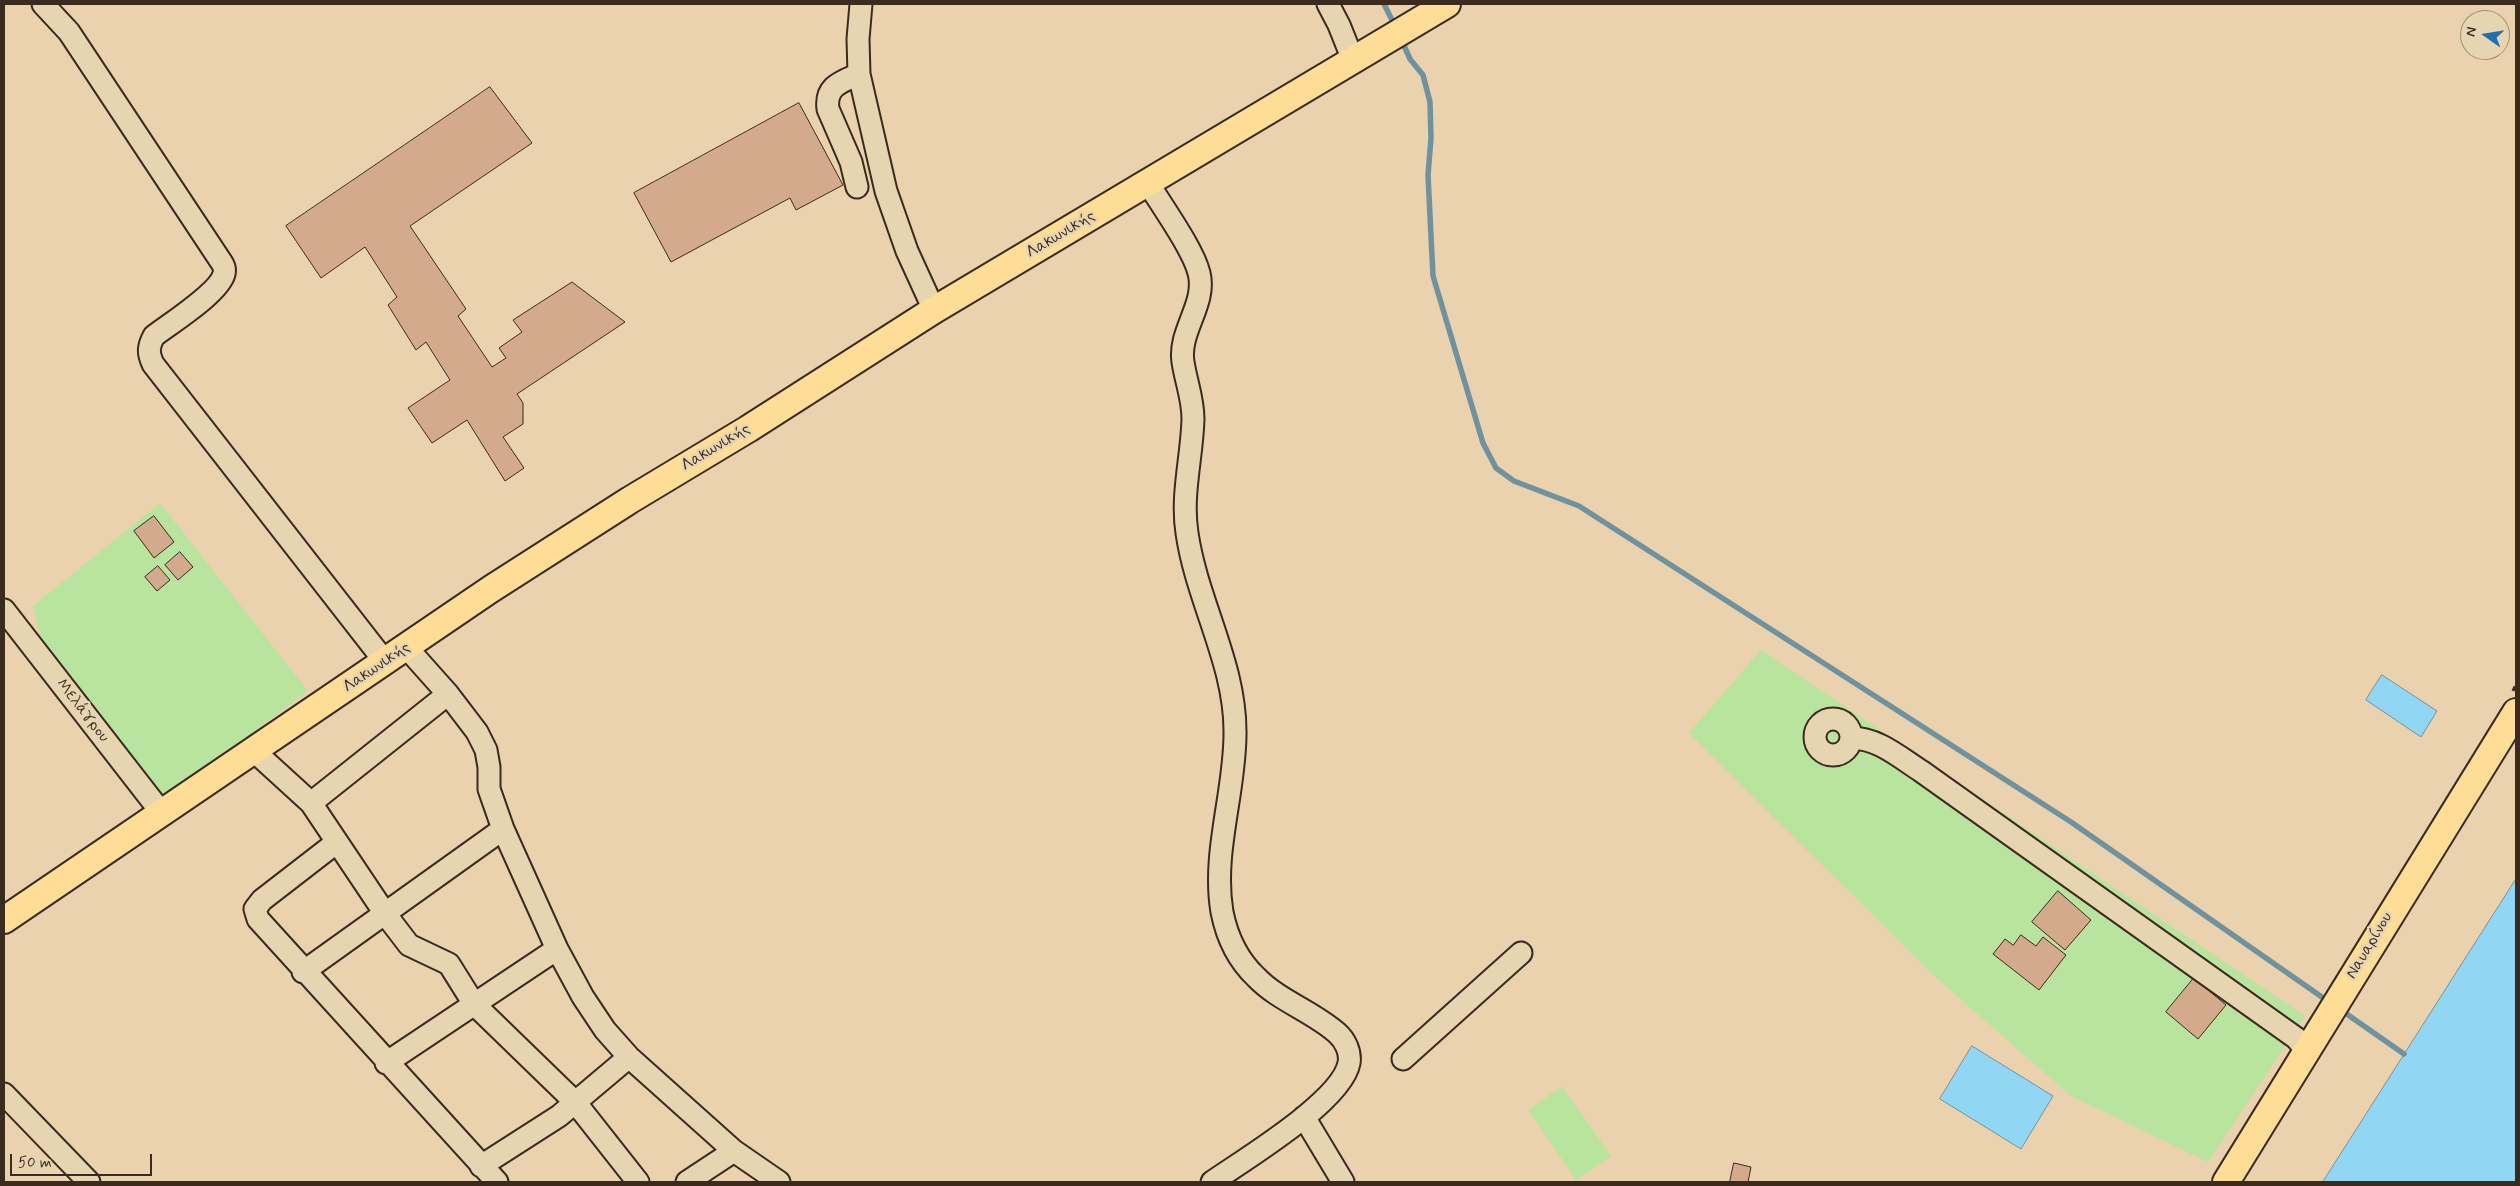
<!DOCTYPE html>
<html>
<head>
<meta charset="utf-8">
<style>
  body { margin:0 }
  #map { position:relative; width:2520px; height:1186px; overflow:hidden; background:#ead2af; font-family:Mynerve,sans-serif }
  canvas { display:block }
  .frame { position:absolute; inset:0; border:5px solid #3b2a1e; pointer-events:none }
  .north { position:absolute; left:2460px; top:10px; width:50px; height:50px; box-sizing:border-box; background:#e7d5b2; border:1px solid #a29177; border-radius:50%; rotate:283deg; font-size:14px; font-weight:700; line-height:20px; text-align:center; color:#3b2a1e }
  .north::after { content:''; display:block; margin:auto; width:18px; height:22px; background:#1f6fb2; clip-path:polygon(50% 0,100% 100%,50% 72%,0 100%) }
  .scale { position:absolute; left:10px; top:1154px; width:142px; height:22px; box-sizing:border-box; border:2px solid #3b2a1e; border-top:0; padding-left:6px; font-size:15px; line-height:18px; white-space:nowrap; color:#3b2a1e; -webkit-text-stroke:4px #e7d5b2; paint-order:stroke }
</style>
</head>
<body>
<div id="map">
<canvas width="2520" height="1186"></canvas>
<div class="frame"></div>
<div class="north">N</div>
<div class="scale">50 m</div>
</div>
<script>
const ctx = document.querySelector('canvas').getContext('2d');
ctx.lineJoin = 'round';
function fillPath(path, color) {
  ctx.fillStyle = color;
  ctx.fill(path, 'evenodd');
}
function strokePath(path, color, width, dash) {
  ctx.strokeStyle = color;
  ctx.lineWidth = width;
  ctx.lineCap = dash ? 'butt' : 'round';
  ctx.setLineDash(dash || []);
  ctx.stroke(path);
}
function label(font, color, halo, rows, align = 'center') {
  ctx.font = font + ' Mynerve,sans-serif';
  ctx.lineWidth = 5;
  ctx.setLineDash([]);
  ctx.textBaseline = 'middle';
  ctx.strokeStyle = halo;
  ctx.fillStyle = color;
  for (const [text, x, y, turn = 0] of rows) {
    ctx.save();
    ctx.translate(x, y);
    ctx.rotate((+turn || 0) * Math.PI / 180);
    ctx.textAlign = isNaN(turn) ? turn : align;
    if (halo) ctx.strokeText(text, 0, 0);
    ctx.fillText(text, 0, 0);
    ctx.restore();
  }
}
const green = new Path2D(`
  M160 503 308 691 165 799 41 640 33 606Z
  M1761 650 2305 1016 2208 1162 2071 1096 1933 975 1689 733Z
  M1562 1086 1611 1156 1576 1180 1528 1110Z`);
const water = new Path2D(`
  M2382 675 2437 711 2421 737 2366 700Z
  M2516 879V1182H2323Z
  M1972 1046 2053 1096 2021 1149 1940 1099Z`);
const stream = new Path2D(`
  M1384 4 1395 26
  M1401 39 1410 59 1423 75 1430 102 1431 138 1428 175 1433 276 1483 443 1496 468 1514 481 1579 506 2071 822 2329 1002
  M2341 1010 2404 1054`);
const building = new Path2D(`
  M490 87 532 143 410 226 466 309 458 316 492 367 506 358 499 348 522 332 513 320 572 282 625 322 517 394 523 403V424L503 437 524 468 505 481 467 420 432 443 408 408 450 380 426 342 416 350 388 305 397 297 365 247 321 278 286 226Z
  M799 103 843 185 796 210 790 198 671 262 634 193Z
  M154 516 174 542 154 558 134 531Z
  M180 552 193 567 178 580 165 565Z
  M158 566 170 580 157 591 145 577Z
  M2058 891 2091 920 2065 950 2032 922Z
  M2021 935 2036 946 2043 937 2066 955 2039 990 1993 954 2005 939 2013 945Z
  M2194 978 2226 1005 2198 1039 2166 1012Z
  M1734 1163 1751 1167 1748 1182H1730Z`);
const path = new Path2D(`
  M2513 691 2516 684`);
const minor = new Path2D(`
  M43 4 69 32 222 263C224 266 225 270 224 274 219 293 171 323 154 336 148 347 148 353 153 364L386 663
  M861 4 858 39 859 74 886 191 907 251 934 310
  M1328 4 1339 25 1353 60
  M1148 183C1162 206 1193 249 1199 273 1207 304 1178 331 1183 362 1186 382 1193 398 1193 419 1192 457 1181 495 1187 533 1197 602 1236 664 1235 734 1235 793 1212 853 1222 912 1227 937 1238 960 1256 977 1279 1001 1312 1011 1337 1033 1345 1040 1351 1052 1349 1063 1342 1101 1245 1159 1212 1182
  M857 187 851 162 828 109C825 86 841 82 859 74
  M4 610 161 812
  M407 648 448 694 477 732 486 750 489 767V789L503 829 557 949 583 997 605 1030 629 1057 734 1151 779 1182
  M1815 737a18 18 0 1 1 36 0a18 18 0 1 1-36 0Z
  M1851 738C1878 738 1899 757 1921 771L2296 1038 2307 1051
  M254 751 311 803 386 915 409 945 449 964 474 1004 575 1102 638 1182
  M311 803 448 694
  M337 842 262 900 255 909 258 919 497 1182
  M303 972 503 829
  M1403 1059 1521 953
  M386 1063 557 949
  M4 1094 89 1182
  M1304 1117 1343 1182
  M481 1166 559 1116 629 1057
  M687 1182 734 1151`);
const major = new Path2D(`
  M4 920 491 589 630 500 748 429 934 310 1447 4
  M2226 1182 2516 712`);
const streetNames = [
  ["Λακωνικής",1061,235,-31],
  ["Λακωνικής",716,448,-31],
  ["Λακωνικής",377,668,-34],
  ["Μελάγρου",82,711,52],
  ["Ναυαρίνου",2370,946,-59]
];
fillPath(green, '#b9e4a0');
fillPath(water, '#91d7f3');
strokePath(water, '#6f929e', 1);
strokePath(stream, '#6f929e', 5.5);
fillPath(building, '#d3aa8c');
strokePath(building, '#3b2a1e', 1);
strokePath(minor, '#3b2a1e', 25);
strokePath(major, '#3b2a1e', 30);
strokePath(path, '#3b2a1e', 3, [5, 4]);
strokePath(minor, '#e7d5b2', 21);
strokePath(major, '#fedd96', 26);
label('16px', '#3b2a1e', '#e7d5b2', streetNames);
</script>
</body>
</html>
